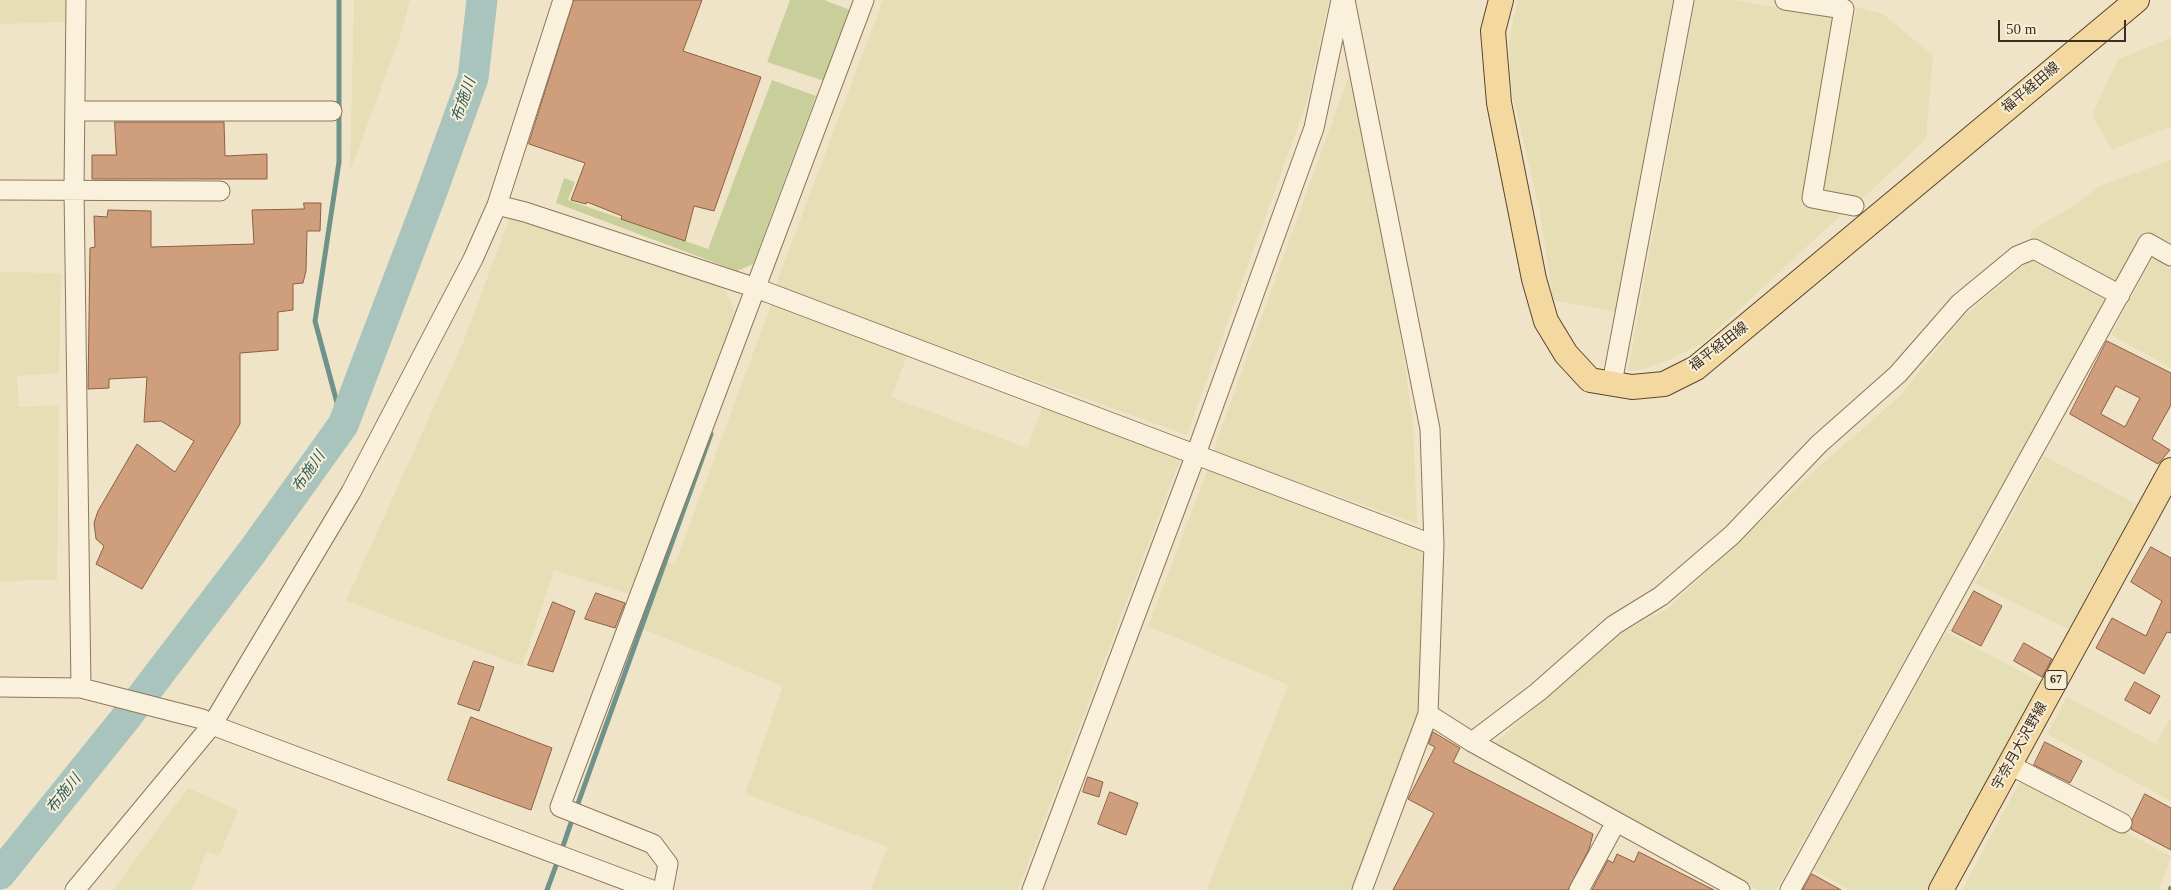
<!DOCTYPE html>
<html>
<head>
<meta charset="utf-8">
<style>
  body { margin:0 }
  #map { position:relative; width:2171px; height:890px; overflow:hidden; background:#f0e4c8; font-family:"Times New Roman",serif }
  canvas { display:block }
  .scale { position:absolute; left:1998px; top:20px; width:128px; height:22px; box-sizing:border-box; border:2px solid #3d2e20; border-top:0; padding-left:6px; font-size:15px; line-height:18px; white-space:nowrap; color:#3d2e20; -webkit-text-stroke:4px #f7eed8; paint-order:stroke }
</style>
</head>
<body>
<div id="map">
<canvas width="2171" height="890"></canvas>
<div class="scale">50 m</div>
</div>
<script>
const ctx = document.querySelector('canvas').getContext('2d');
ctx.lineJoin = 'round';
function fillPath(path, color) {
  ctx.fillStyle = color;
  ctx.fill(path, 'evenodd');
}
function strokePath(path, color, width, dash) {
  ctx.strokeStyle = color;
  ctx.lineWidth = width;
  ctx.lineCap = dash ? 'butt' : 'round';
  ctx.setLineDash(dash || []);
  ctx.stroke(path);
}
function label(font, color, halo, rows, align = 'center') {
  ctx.font = font + ' "Times New Roman","Noto Sans JP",serif';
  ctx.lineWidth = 4;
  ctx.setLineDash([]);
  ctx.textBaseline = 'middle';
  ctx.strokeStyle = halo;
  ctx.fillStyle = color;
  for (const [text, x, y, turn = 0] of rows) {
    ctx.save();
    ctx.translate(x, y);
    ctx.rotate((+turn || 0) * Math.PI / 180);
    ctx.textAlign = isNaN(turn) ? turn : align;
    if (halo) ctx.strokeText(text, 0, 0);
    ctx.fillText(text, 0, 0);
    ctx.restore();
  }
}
const farmland = new Path2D(`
  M0 0H65V22L0 24Z
  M354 0H410L400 37 350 171Z
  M883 0H1329L1307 101 1187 435 775 287Z
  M1517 0H1673L1615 312 1553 300 1540 213 1511 88 1509 44Z
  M1695 0H1735L1834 17 1802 203 1842 214 1703 343 1669 360 1644 369 1628 371Z
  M1857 7 1883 14 1933 56 1926 139 1862 199 1820 191Z
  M2171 38V127L2112 149 2092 115 2118 59Z
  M1350 73 1391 272 1413 422 1417 524 1213 451Z
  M2171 160V246L2140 240 2115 281 2030 239 2032 230 2070 208 2100 186Z
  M511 214 725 289 735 312 629 594 554 570 522 666 346 601 464 340Z
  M2153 258 2171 267V368L2111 335Z
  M2031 259 2106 300 1776 890H1759L1494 744 1620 633 1667 609 1821 465 1900 396 1961 319Z
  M0 272 61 273 59 373 17 376 19 407 59 405 57 580 0 581Z
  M771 305 907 356 891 397 1027 448 1043 405 1181 457 1018 890H871L888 847 745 794 783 686 640 628 666 561 675 564Z
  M2044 456 2137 504 2068 629 1975 583Z
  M1208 469 1423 553 1419 709 1351 890H1207L1288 685 1148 626Z
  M1946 632 2041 682 1927 890H1850L1813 870Z
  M2067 697 2156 744 2171 717V801L2047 734Z
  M2022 778 2171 856 2159 890H1962Z
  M188 788 238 810 219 856 206 852 192 890H113Z`);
const green = new Path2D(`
  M790 0H824L850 10 824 81 767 62Z
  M772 80 816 96 753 264 737 271 556 203 564 178 575 182 568 200 708 249Z`);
const stream = new Path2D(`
  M339 0V162L315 321 343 425
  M576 809 711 434
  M561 852 573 817
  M547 890 558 860`);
const river = new Path2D(`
  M0 874 124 720 252 552 343 425 431 194 473 78 482 0`);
const building = new Path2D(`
  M574 0H702L683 51 761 77 714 211 694 206 685 241 621 219 622 216 587 202 586 204 571 200 585 163 529 144Z
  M115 122H224L225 156 267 154V179H92V155H116Z
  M304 203H321L320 231H307L306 271 303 283 293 284V310L278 312V350L240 353V424L142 589 96 564 104 546 96 539 94 523 98 511 137 444 175 472 194 441 161 421 144 422 147 377 109 379V388L88 389 90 248 95 247 94 216 107 217 108 210 151 211V247L254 244 252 210 304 209Z
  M2107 341 2171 373V405L2152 439 2170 450 2158 464 2070 414ZM2116 386 2140 398 2125 427 2101 414Z
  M2151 547 2171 558V633L2167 632 2144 674 2096 648 2112 618 2146 636 2162 601 2131 582Z
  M1974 591 2002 606 1981 646 1952 631Z
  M596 593 625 603 615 628 585 619Z
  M553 602 575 611 553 672 528 665Z
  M2024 643 2052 659 2042 677 2014 661Z
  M474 661 494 667 479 711 458 704Z
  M2135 682 2160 696 2150 714 2125 700Z
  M471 717 552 748 531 810 448 780Z
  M1433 732 1460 748 1453 762 1593 834 1589 849 1568 890H1393L1434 813 1408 799 1435 747 1429 744Z
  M2045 742 2082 761 2070 783 2034 765Z
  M1088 777 1103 782 1099 797 1083 792Z
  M1110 792 1138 803 1126 835 1098 824Z
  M2145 794 2171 808V850L2131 829 2132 820Z
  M1639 852 1714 890H1592L1608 860 1613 863 1617 854 1634 862Z
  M1812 874 1841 890H1803Z`);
const path = new Path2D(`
  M2169 890 2171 885`);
const minor = new Path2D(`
  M76 0 74 190 81 688
  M1345 0 1430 429 1434 545 1428 714 1362 890
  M1785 0 1844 9 1812 198 1854 206
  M75 111H332
  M0 190 220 191
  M497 205 525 212 756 288 1434 545
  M1612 383 1684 0
  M0 687 81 688 202 719 212 725 652 890
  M1428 714 1472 742 1740 890
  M1472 742 1538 692 1614 625 1661 596 1732 535 1819 444 1898 374 1960 303 2017 256 2034 249 2120 295
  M2010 765 2122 823
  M75 890 212 725 351 492 473 259 497 205 563 0
  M663 890 668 864 653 844 560 807 864 0
  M1032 890 1196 454 1314 128 1341 0
  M1579 890 1616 822
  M1790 890 2148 243 2171 256`);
const major = new Path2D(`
  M1501 0 1493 31 1499 103 1534 279 1546 321 1566 354 1590 380 1632 387 1664 384 1696 368 2137 0
  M1941 890 2171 470`);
const shields = [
  [2056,680,22]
];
const shieldNames = [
  ["67",2056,680]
];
const streetNames = [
  ["福平経田線",2031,88,-40],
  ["福平経田線",1719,347,-38],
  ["宇奈月大沢野線",2020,746,-61]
];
const waterNames = [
  ["布施川",464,100,-71],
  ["布施川",309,472,-55],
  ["布施川",64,794,-51]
];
fillPath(farmland, '#e6deb5');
fillPath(green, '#c9cf9b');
strokePath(stream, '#6f938a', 5);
strokePath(river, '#a9c4bc', 31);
fillPath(building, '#cf9f7d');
strokePath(building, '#8d5f41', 1);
strokePath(minor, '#8d765c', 21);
strokePath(major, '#5b4430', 26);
strokePath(path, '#8d765c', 3, [4, 2.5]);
strokePath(minor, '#faf1dc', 19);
strokePath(major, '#f3d9a0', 24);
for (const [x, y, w] of shields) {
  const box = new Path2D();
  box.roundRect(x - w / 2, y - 9.5, w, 19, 4);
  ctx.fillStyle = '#f7eed8';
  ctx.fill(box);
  strokePath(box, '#3d2e20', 1);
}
label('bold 12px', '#3d2e20', null, shieldNames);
label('14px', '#3d2e20', '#f7eed8', streetNames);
label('italic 15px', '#2f5d5a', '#f7eed8', waterNames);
</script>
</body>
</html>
